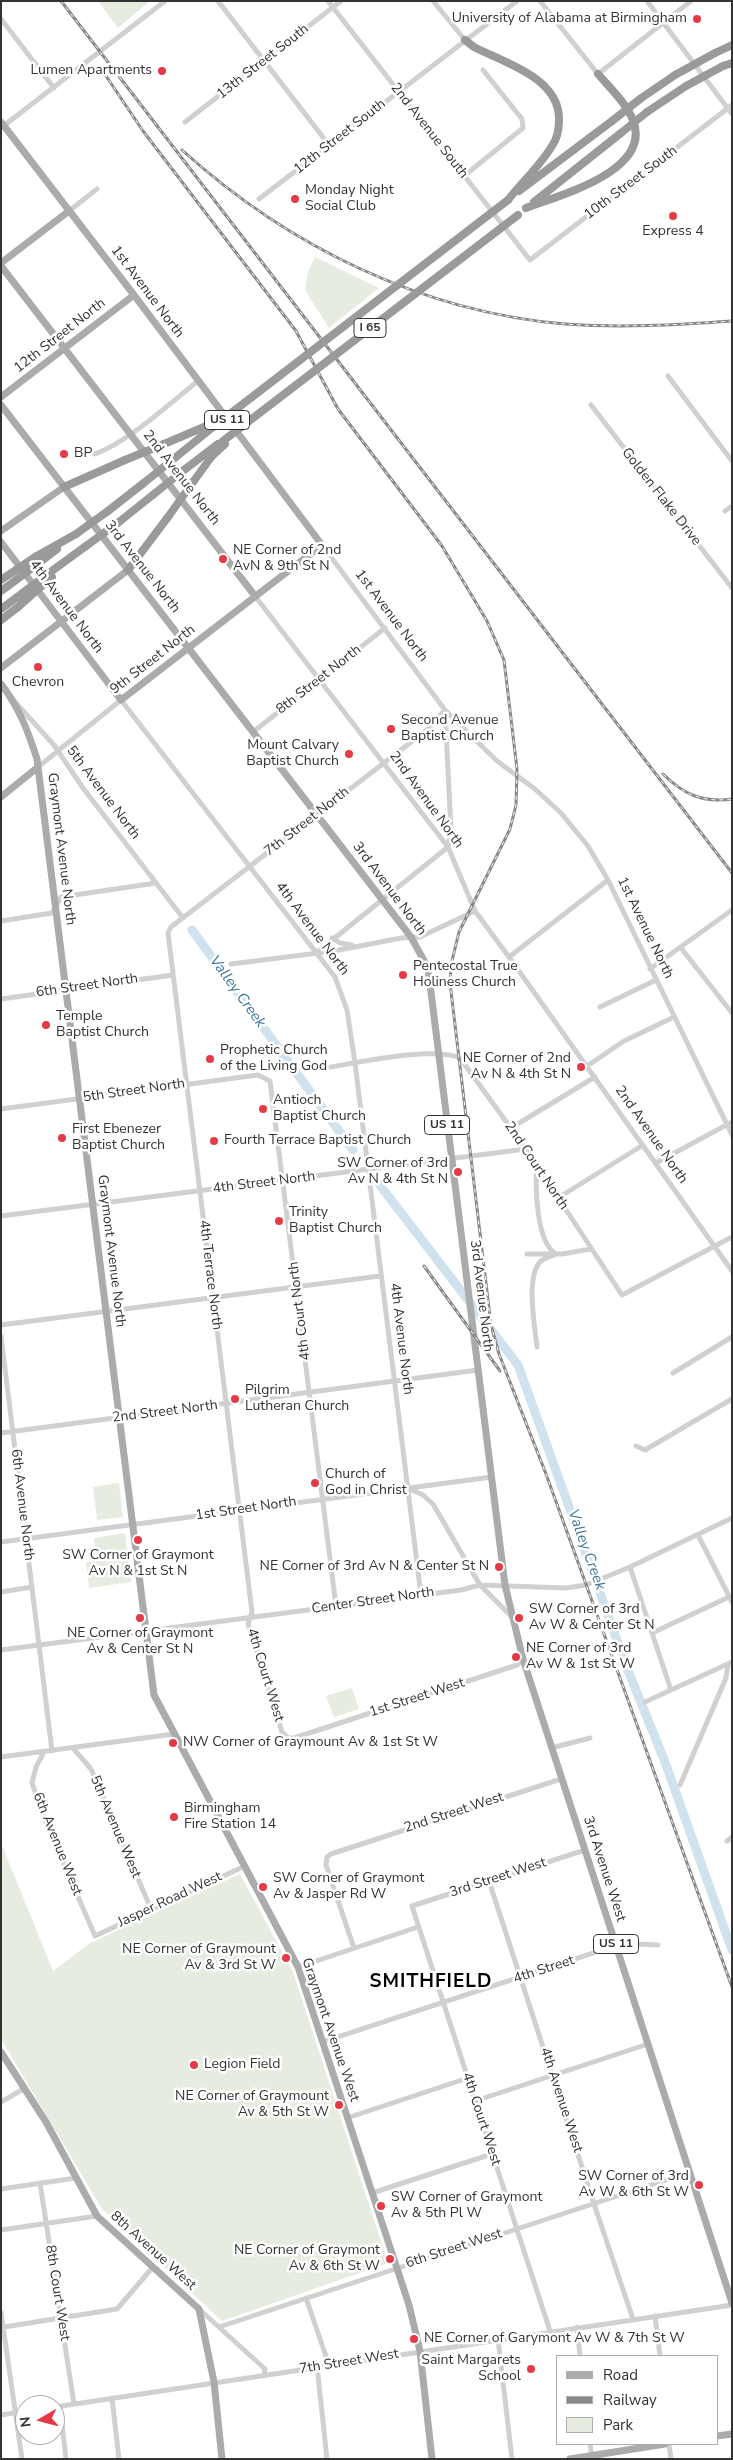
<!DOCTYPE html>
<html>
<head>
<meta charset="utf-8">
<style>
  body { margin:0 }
  #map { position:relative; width:733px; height:2460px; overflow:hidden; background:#fff; font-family:"Nunito Sans",sans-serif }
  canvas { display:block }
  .frame { position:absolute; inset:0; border:2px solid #333; pointer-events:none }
  .legend { position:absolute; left:556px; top:2355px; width:162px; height:90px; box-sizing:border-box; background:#fff; border:1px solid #adadad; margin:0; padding:6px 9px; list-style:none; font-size:15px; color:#333 }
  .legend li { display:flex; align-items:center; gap:10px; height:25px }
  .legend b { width:25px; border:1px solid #adadad }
  .north { position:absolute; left:15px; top:2395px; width:50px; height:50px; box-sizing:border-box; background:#fff; border:1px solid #adadad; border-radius:50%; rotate:262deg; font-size:14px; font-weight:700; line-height:20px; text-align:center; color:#333 }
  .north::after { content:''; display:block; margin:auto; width:18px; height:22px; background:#e63946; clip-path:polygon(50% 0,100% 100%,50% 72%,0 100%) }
</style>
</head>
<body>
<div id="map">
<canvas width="733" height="2460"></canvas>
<div class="frame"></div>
<ul class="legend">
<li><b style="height:6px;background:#ababab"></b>Road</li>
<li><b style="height:6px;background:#888"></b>Railway</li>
<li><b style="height:14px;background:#e6ecdf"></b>Park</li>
</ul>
<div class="north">N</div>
</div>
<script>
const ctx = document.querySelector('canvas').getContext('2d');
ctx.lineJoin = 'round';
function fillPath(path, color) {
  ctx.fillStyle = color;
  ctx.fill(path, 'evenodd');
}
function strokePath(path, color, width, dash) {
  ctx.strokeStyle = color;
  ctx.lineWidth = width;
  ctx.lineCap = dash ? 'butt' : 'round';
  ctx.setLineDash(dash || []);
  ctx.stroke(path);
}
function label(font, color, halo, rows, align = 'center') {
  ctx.font = font + ' "Nunito Sans",sans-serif';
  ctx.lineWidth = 5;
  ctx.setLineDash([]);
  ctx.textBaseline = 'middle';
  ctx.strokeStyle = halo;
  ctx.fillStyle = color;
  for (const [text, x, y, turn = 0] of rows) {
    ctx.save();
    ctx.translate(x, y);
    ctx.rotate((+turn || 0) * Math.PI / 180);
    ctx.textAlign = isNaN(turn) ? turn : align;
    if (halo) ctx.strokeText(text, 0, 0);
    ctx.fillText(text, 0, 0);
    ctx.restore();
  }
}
const green = new Path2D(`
  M98 1H150L118 28Z
  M315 257 379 288 329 328 305 290 308 272Z
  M119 1483 123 1517 97 1520 93 1487Z
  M125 1533 131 1582 89 1588 86 1562 97 1561 94 1538Z
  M352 1688 359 1709 334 1717 326 1696Z
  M1 1843 53 1971 90 1943 240 1874 293 1972 388 2263 222 2321 102 2209 1 2039Z`);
const river = new Path2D(`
  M192 930 353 1150
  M379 1184 518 1365 627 1668 665 1762 732 1950`);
const minor = new Path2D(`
  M218 1 329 145
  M328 1 530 260 732 105
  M433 1 465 40
  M540 1 598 74 691 1
  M647 1 732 114
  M1 19 54 88
  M185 122 341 1
  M1 128 165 1
  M464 176 523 128 522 119 483 70
  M259 199 517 1
  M69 211 97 189
  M668 376 732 461
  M591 405 732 588
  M90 451 95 454C128 442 169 404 198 381
  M725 511 732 506
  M322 545 445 710 497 761 535 789 561 813 588 846 608 880 732 1135
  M255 596 448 847 475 911 509 957 732 1271
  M15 702 54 745 83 788 183 918
  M445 710 428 729 171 927 168 933 252 1612 248 1624 282 1732 288 1738H294L517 1665 523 1659
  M445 710 451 830 448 847
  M253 732 385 628
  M38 767 121 700 335 977 347 1010 355 1063 421 1595
  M1 921 52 913 61 897 156 883
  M332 938 340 943 352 945
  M681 948 732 1013
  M316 953 448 847
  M509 957 608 880
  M231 964 334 951 401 938 420 937 475 911
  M650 969 732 910
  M1 999 173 975
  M600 1007 656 980
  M587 1066 624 1041 674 1017
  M324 1068C357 1063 432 1046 460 1058L526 1149 622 1295 732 1237
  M1 1109 258 1075 270 1081 336 1606
  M511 1128 595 1077
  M656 1163 732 1122
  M537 1165C535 1187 536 1242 556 1254 552 1256 545 1258 541 1261 525 1275 535 1327 537 1347
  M558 1198 643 1145
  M1 1216 526 1149
  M527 1254H562L591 1249
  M1 1325 380 1276
  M1 1336 52 1751
  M673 1373 732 1337
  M1 1433 478 1370
  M636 1446 645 1450 732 1399
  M410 1489 423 1495 433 1504 480 1585 511 1616
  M698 1535 732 1602
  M1 1542 492 1477
  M630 1567 671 1690
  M1 1592 32 1587
  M652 1633 729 1597
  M1 1650 461 1590 480 1585 566 1588 586 1585 630 1567 732 1518
  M645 1702 732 1662
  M73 1748 91 1769 151 1909
  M551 1748 590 1738
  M44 1752 36 1767 32 1783 45 1820 95 1936 245 1866
  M1 1757 174 1734
  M680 1785 726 1678 728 1664
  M727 1841 732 1837
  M489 1881 594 2204 633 2319
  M354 1948 326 1865 327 1857 331 1854 561 1779
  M298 1967 418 1927
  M322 2042 611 1947 616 1943 658 1945
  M475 2101 648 2044
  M1 2102 25 2088
  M347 2118 468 2078
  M40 2183 74 2404
  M1 2189 76 2178
  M372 2193 492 2154
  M1 2230 97 2216
  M306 2298 329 2365
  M199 2309 265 2369 264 2375
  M1 2312 22 2459
  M655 2316 660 2356
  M4 2327 117 2309 153 2267
  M219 2327 690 2172
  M577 2327 580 2356
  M550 2331 412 1906 585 1850
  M498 2339 512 2459
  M317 2366 327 2459
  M112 2398 119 2459
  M60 2406 66 2459
  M55 2407 732 2305
  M1 2415 25 2411
  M590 2444 592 2458
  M669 2444 671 2459`);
const major = new Path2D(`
  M1 122 134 295 322 545 121 700 1 542
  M1 263 69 211
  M1 266 255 596
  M1 397 134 295
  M1 405 411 937 428 968 505 1585 523 1659 732 2303
  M1 531 64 487
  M1 668 128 570
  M1 684C19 707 28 731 37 759L154 1695 298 1967 409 2305 420 2351 432 2459
  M1 797 38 767
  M1 2052 46 2122 97 2216 199 2309 214 2382 222 2459
  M717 2436 732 2434
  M570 2459 665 2444`);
const highway = new Path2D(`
  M465 40 474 47C505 63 560 78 559 120 559 129 557 139 552 146 540 166 522 182 508 200
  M715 53 732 45
  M723 66 732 63
  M640 99 675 75
  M647 112 686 86
  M519 191 612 121
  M534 202 621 133
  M526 208C560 195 653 171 633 120 626 103 610 88 598 74
  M164 444 211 424
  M176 457 213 427
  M184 470 218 444
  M193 482 212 456 225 444
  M64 487 125 460
  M108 511 145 482
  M119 522 154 494
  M35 557 76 534
  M40 562 57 549
  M128 570 168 517
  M49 573 86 546
  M1 591 8 586
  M1 609 16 598
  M1 620 18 607`);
const rail = new Path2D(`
  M61 1 732 873
  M100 67 143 131 296 331 338 409 442 546 487 621 504 660 517 769 516 805 510 829 459 932 451 965 450 983 491 1325 499 1354 546 1474 732 1987
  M182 150C288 246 422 312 565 324 621 328 676 325 732 321
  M663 774C683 794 702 803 732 799
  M424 1266 500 1371`);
const highwayBridge = new Path2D(`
  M675 75 715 53
  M686 86 723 66
  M612 121 640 99
  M621 133 647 112
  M213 427 508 200
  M223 441 518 215
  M125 460 164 444
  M145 482 176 457
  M154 494 184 470
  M168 517 193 482
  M76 534 108 511
  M86 546 119 522
  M1 580 35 557
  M8 586 40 562
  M16 598 49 573
  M18 607 52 577`);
const markers = [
  [697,19,5,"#e63946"],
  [162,71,5,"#e63946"],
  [295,199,5,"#e63946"],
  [673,216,5,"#e63946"],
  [64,454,5,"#e63946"],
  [223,559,5,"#e63946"],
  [38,667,5,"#e63946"],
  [391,729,5,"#e63946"],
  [349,754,5,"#e63946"],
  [403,975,5,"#e63946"],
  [46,1025,5,"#e63946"],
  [210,1059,5,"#e63946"],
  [581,1067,5,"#e63946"],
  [263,1109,5,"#e63946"],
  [62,1138,5,"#e63946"],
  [214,1141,5,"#e63946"],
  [458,1172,5,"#e63946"],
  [279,1221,5,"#e63946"],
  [235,1399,5,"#e63946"],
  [315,1483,5,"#e63946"],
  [138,1540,5,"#e63946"],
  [499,1567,5,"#e63946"],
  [140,1618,5,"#e63946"],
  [519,1618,5,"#e63946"],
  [516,1657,5,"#e63946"],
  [173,1743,5,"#e63946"],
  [174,1817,5,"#e63946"],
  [263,1887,5,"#e63946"],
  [286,1958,5,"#e63946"],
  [194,2065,5,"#e63946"],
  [339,2105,5,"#e63946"],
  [699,2185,5,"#e63946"],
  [381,2206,5,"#e63946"],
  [390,2259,5,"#e63946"],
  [414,2339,5,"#e63946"],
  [531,2369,5,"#e63946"]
];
const shields = [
  [370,328,32],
  [227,420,45],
  [447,1125,45],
  [616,1944,45]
];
const shieldNames = [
  ["I 65",370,328],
  ["US 11",227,420],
  ["US 11",447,1125],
  ["US 11",616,1944]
];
const poiNames = [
  ["University of Alabama at Birmingham",687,19,"right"],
  ["Lumen Apartments",152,71,"right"],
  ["Monday Night",305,191],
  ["Social Club",305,207],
  ["Express 4",673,232,"center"],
  ["BP",74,454],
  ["NE Corner of 2nd",233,551],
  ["AvN & 9th St N",233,567],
  ["Chevron",38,683,"center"],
  ["Second Avenue",401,721],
  ["Baptist Church",401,737],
  ["Mount Calvary",339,746,"right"],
  ["Baptist Church",339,762,"right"],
  ["Pentecostal True",413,967],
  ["Holiness Church",413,983],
  ["Temple",56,1017],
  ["Baptist Church",56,1033],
  ["Prophetic Church",220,1051],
  ["of the Living God",220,1067],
  ["NE Corner of 2nd",571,1059,"right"],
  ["Av N & 4th St N",571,1075,"right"],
  ["Antioch",273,1101],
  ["Baptist Church",273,1117],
  ["First Ebenezer",72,1130],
  ["Baptist Church",72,1146],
  ["Fourth Terrace Baptist Church",224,1141],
  ["SW Corner of 3rd",448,1164,"right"],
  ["Av N & 4th St N",448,1180,"right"],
  ["Trinity",289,1213],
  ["Baptist Church",289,1229],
  ["Pilgrim",245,1391],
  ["Lutheran Church",245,1407],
  ["Church of",325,1475],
  ["God in Christ",325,1491],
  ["SW Corner of Graymont",138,1556,"center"],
  ["Av N & 1st St N",138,1572,"center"],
  ["NE Corner of 3rd Av N & Center St N",489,1567,"right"],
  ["SW Corner of 3rd",529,1610],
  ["Av W & Center St N",529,1626],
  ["NE Corner of Graymont",140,1634,"center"],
  ["Av & Center St N",140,1650,"center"],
  ["NE Corner of 3rd",526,1649],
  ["Av W & 1st St W",526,1665],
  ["NW Corner of Graymount Av & 1st St W",183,1743],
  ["Birmingham",184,1809],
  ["Fire Station 14",184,1825],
  ["SW Corner of Graymont",273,1879],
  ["Av & Jasper Rd W",273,1895],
  ["NE Corner of Graymount",276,1950,"right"],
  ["Av & 3rd St W",276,1966,"right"],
  ["Legion Field",204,2065],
  ["NE Corner of Graymount",329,2097,"right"],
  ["Av & 5th St W",329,2113,"right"],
  ["SW Corner of 3rd",689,2177,"right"],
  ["Av W & 6th St W",689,2193,"right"],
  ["SW Corner of Graymont",391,2198],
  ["Av & 5th Pl W",391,2214],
  ["NE Corner of Graymont",380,2251,"right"],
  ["Av & 6th St W",380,2267,"right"],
  ["NE Corner of Garymont Av W & 7th St W",424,2339],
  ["Saint Margarets",521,2361,"right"],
  ["School",521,2377,"right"]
];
const streetNames = [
  ["13th Street South",263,62,-38],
  ["2nd Avenue South",429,131,52],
  ["12th Street South",340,137,-38],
  ["10th Street South",631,183,-37],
  ["1st Avenue North",147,292,53],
  ["12th Street North",60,336,-38],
  ["2nd Avenue North",181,478,52],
  ["Golden Flake Drive",661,497,52],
  ["3rd Avenue North",142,567,52],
  ["4th Avenue North",66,607,53],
  ["1st Avenue North",391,616,53],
  ["9th Street North",153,660,-38],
  ["8th Street North",319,680,-38],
  ["5th Avenue North",103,793,53],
  ["2nd Avenue North",426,800,54],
  ["7th Street North",307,822,-38],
  ["Graymont Avenue North",61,849,83],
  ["3rd Avenue North",389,889,53],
  ["1st Avenue North",645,928,64],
  ["4th Avenue North",312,929,53],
  ["6th Street North",87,986,-8],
  ["5th Street North",134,1091,-8],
  ["2nd Avenue North",651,1135,55],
  ["2nd Court North",536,1166,56],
  ["4th Street North",264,1183,-7],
  ["Graymont Avenue North",111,1251,83],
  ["4th Terrace North",210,1275,83],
  ["3rd Avenue North",481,1296,83],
  ["4th Court North",300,1311,-97],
  ["4th Avenue North",401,1339,83],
  ["2nd Street North",165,1412,-7],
  ["6th Avenue North",22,1505,83],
  ["1st Street North",246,1509,-8],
  ["Center Street North",373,1601,-8],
  ["4th Court West",265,1675,73],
  ["1st Street West",417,1698,-18],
  ["2nd Street West",454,1813,-18],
  ["5th Avenue West",115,1827,67],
  ["6th Avenue West",57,1844,68],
  ["3rd Avenue West",604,1869,72],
  ["3rd Street West",498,1878,-18],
  ["Jasper Road West",170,1900,-25],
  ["4th Street",544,1970,-18],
  ["Graymont Avenue West",330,2030,71],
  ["4th Avenue West",561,2100,72],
  ["4th Court West",481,2119,72],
  ["6th Street West",454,2249,-18],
  ["8th Avenue West",153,2251,42],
  ["8th Court West",57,2293,81],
  ["7th Street West",349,2362,-9]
];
const waterNames = [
  ["Valley Creek",237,992,54],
  ["Valley Creek",586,1550,70]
];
const districtNames = [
  ["SMITHFIELD",431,1982]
];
fillPath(green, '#e6ecdf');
strokePath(river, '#cfe2ee', 9);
strokePath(minor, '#d0d0d0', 5);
strokePath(major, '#ababab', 7);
strokePath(highway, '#9a9a9a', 8);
strokePath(rail, '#888', 3);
strokePath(rail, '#fff', 1, [4]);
strokePath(highwayBridge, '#9a9a9a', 8);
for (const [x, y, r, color] of markers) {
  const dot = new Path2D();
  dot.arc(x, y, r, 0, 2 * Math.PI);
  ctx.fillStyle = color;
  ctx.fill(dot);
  strokePath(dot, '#fff', 2);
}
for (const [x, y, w] of shields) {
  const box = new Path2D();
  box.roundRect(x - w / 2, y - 9.5, w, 19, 4);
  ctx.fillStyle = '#fff';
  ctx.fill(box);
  strokePath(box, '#333', 1);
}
label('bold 12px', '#333', null, shieldNames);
label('14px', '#333', '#fff', poiNames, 'left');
label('14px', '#333', '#fff', streetNames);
label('italic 15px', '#3f7597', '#fff', waterNames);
ctx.letterSpacing = '1px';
label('bold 19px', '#000', '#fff', districtNames);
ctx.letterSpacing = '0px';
</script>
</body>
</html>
